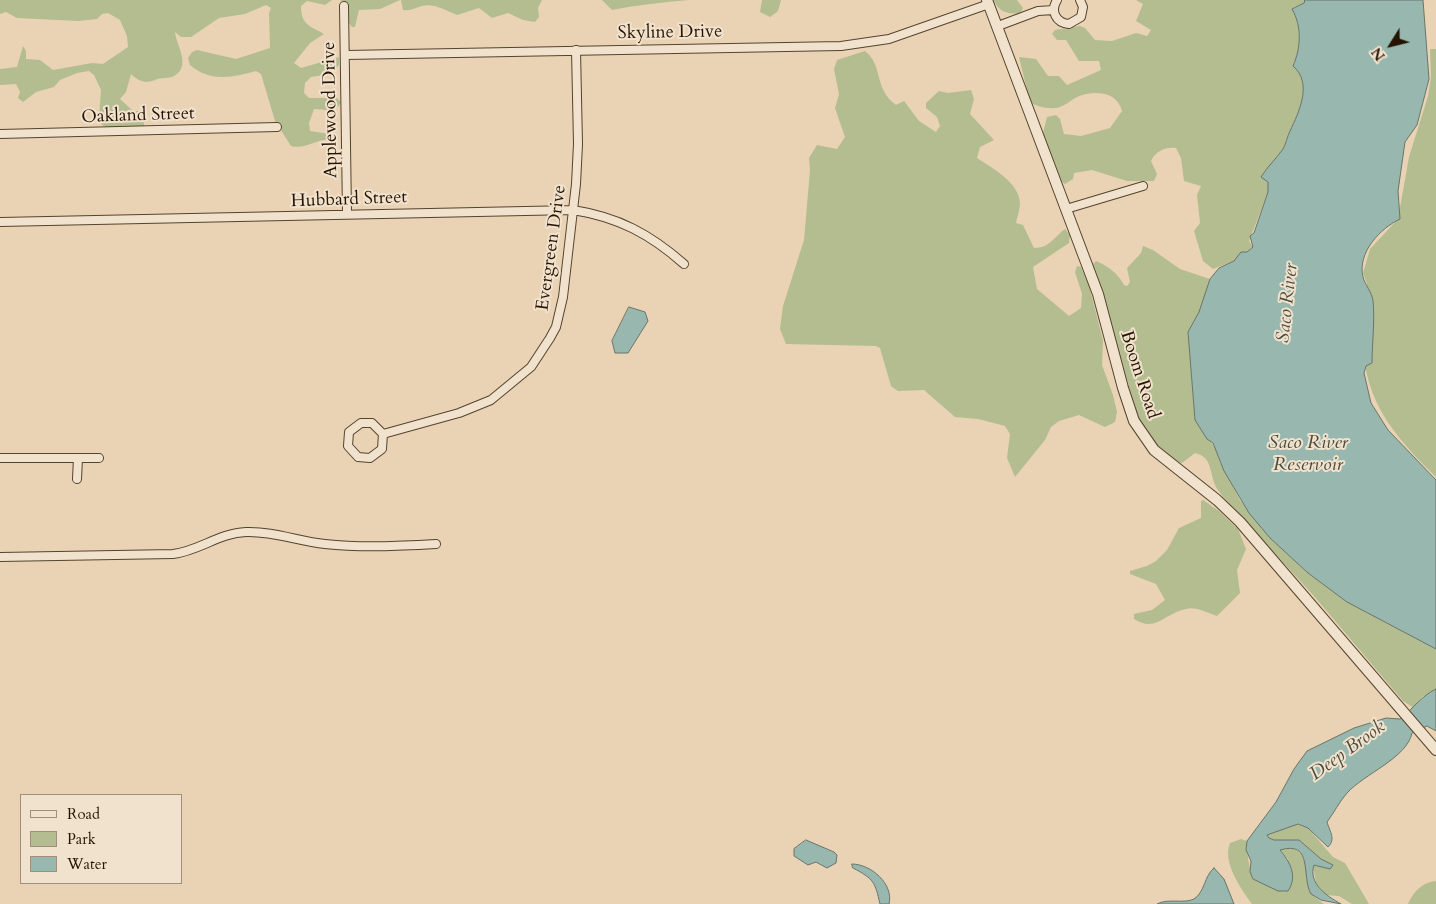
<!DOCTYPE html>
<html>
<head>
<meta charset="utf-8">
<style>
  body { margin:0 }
  #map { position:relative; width:1436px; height:904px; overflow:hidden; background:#e9d3b4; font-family:Cardo,serif }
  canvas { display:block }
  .legend { position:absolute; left:20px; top:794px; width:162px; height:90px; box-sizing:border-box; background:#f1e2ce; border:1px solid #9f8f7c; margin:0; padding:6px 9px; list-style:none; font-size:15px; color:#241300 }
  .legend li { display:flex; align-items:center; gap:10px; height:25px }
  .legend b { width:25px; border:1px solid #9f8f7c }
  .north { position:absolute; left:1366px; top:20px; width:50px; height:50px; -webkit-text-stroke:4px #f1e2ce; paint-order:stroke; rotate:234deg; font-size:14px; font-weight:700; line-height:20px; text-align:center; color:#241300 }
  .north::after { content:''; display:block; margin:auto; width:18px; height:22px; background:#241300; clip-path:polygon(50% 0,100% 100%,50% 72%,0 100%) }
</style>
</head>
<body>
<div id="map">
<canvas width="1436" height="904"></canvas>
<ul class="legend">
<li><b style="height:6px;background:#f1e2ce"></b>Road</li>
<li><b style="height:14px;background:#b3bd90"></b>Park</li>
<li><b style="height:14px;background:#97b7af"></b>Water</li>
</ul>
<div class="north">N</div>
</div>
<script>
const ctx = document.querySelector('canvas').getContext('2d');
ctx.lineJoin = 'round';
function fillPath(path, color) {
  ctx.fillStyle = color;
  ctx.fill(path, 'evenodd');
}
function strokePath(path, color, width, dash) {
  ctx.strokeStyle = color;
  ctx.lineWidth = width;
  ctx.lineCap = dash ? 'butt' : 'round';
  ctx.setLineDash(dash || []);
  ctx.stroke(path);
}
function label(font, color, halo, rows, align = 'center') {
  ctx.font = font + ' Cardo,serif';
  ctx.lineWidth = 4;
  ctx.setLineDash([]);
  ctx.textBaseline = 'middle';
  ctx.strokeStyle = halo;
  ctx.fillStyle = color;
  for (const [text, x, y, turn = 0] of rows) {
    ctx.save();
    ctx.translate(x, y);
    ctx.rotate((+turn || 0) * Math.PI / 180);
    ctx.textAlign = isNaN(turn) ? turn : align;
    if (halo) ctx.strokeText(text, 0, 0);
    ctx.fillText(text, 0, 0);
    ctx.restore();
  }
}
const green = new Path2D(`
  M0 0H332L325 5 307 1 301 6C301 26 311 26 324 34L310 43 294 63 301 68 339 57V65L331 74 311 77 305 83 304 93 309 98H337L341 102 339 106 327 110 314 109 309 123 310 131 330 134 331 140C317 138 306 150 291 146L275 121 261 74 256 71C232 78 209 82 190 65L188 58 192 52 197 50 236 59 270 48 269 13 271 8 266 5 245 14 219 18 191 37H181L175 32C176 45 192 66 174 76 169 79 161 77 155 80 145 84 138 81 131 74L126 92 120 99 133 111H139L144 119V126L108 128 102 125 99 118 101 90 94 75 89 71 77 73 60 80 54 87 36 92 23 102 18 98 20 92 16 84 0 85V69L17 67 23 46 26 51V59L40 60 53 70 92 63 103 64 128 47 127 36 120 20 108 13 102 14 97 19 78 21 17 18 6 12 0 14Z
  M340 0H400L380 9 359 10 355 27H352L349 23 348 5Z
  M401 0H542L538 8 539 17 535 22 523 20 508 13 492 18 479 8 457 15C446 11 435 3 422 6 414 8 412 11 403 10Z
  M602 0H689C663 2 638 5 612 10Z
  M762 0H781L778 11 770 17 760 12Z
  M993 0H1017L1023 8 1020 14C1005 13 1001 13 993 0Z
  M1136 0H1305V3L1294 7C1299 28 1303 45 1293 66 1313 83 1299 112 1290 131 1287 137 1286 143 1283 149 1278 158 1270 166 1263 173L1268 182V192L1249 241 1253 247 1234 261 1213 269 1203 261 1194 231 1200 223 1197 195 1201 186 1184 181 1181 158 1176 148C1165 147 1156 151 1151 161L1157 174 1154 181H1127L1092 170 1074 173 1073 179 1065 184 1062 182 1043 133 1047 117 1056 115 1060 119 1064 134 1081 136 1110 128 1122 111C1117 91 1094 90 1077 97 1071 100 1066 105 1060 107 1051 110 1037 107 1030 102L1019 57 1036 59 1048 76H1059L1067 85 1101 70 1099 61H1079L1066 40H1057L1052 34 1055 30 1080 26 1085 28 1095 40 1112 41 1136 33 1147 36 1151 30 1136 21 1143 4Z
  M1430 49H1436V477C1401 443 1369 408 1364 357 1362 333 1366 308 1367 284L1363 273 1370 249 1398 219 1409 157 1428 96 1431 77Z
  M865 51C884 66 873 88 896 105L904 101 919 121 936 132 940 126 937 117 926 108V103L939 91 948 93 971 90 974 99 970 114 994 140 980 147 977 158C992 168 1019 182 1020 203 1020 210 1017 217 1016 223L1023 225 1034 248C1050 248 1054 237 1065 229L1070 235 1069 243 1033 267 1037 289 1069 316 1081 308 1082 294 1075 272 1077 266 1081 267 1089 285 1103 341 1102 365 1113 395 1117 412 1115 422 1105 427 1079 415 1059 421 1051 427 1045 440 1015 477 1007 458 1010 434 1005 426 978 419 955 417 924 390 898 391 891 386 880 348 876 346 786 344 780 329 783 306 804 240 810 170 809 158 817 145 837 149 845 137 835 108 839 94 834 69 837 60Z
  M1143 246 1153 250 1180 269 1210 279 1199 312 1188 332 1195 420 1218 452 1219 460 1240 500 1270 538 1308 573 1347 602 1436 649V689L1422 697 1414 708 1403 701 1313 595 1223 497C1221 494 1218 490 1216 487 1209 473 1213 457 1195 453L1182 463 1175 462 1147 435 1139 419 1092 265 1096 261C1108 266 1118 273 1124 285L1127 286 1130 282 1127 268 1141 253Z
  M1203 500 1219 511 1238 529 1246 549 1237 570 1240 593 1217 616C1208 613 1195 606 1186 609 1165 613 1156 633 1134 619V614L1152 610 1165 600 1156 584 1130 574V571L1147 566 1156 561 1167 550 1179 528 1201 518V501Z
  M1294 823 1308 828 1333 857 1345 863 1369 904H1352L1339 896 1325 895 1316 883 1313 866 1333 865 1321 859 1299 840H1274L1267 837V834Z
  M1241 839 1247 841C1246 849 1250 872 1253 879L1284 892 1288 859 1280 850C1308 840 1307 875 1311 894L1324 904H1252C1241 889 1222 862 1230 843Z
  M1436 881V904H1408C1414 891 1421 883 1436 881Z`);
const water = new Path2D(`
  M1305 0H1423L1429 79 1417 125 1405 142 1398 191 1400 219C1381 228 1357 252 1363 277 1365 285 1372 292 1373 301 1375 321 1372 343 1372 363L1366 366 1364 373 1371 403 1388 430 1436 480V649L1347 602 1308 573 1270 538 1249 513 1224 471 1213 443 1207 439 1195 420 1188 332 1199 312 1210 279 1219 268 1234 261 1241 252H1247L1253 247 1250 236 1254 233 1268 192V182L1261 177C1267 167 1276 159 1283 149 1286 144 1287 137 1290 131 1299 112 1313 83 1293 66 1301 48 1302 26 1292 9L1304 3Z
  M629 307 645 312 648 321 628 353H615L612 341Z
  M1436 689V731L1427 726 1412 733C1407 758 1364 774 1347 793 1339 802 1334 813 1327 822 1330 832 1336 839 1328 847L1308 828 1298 824 1267 835 1269 838 1274 840H1299L1321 859 1333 865 1330 869 1314 865C1308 884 1327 896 1341 904L1321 900 1311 894C1301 877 1314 840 1280 850 1290 862 1298 876 1288 891H1278L1253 879 1250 872 1251 861 1246 850 1247 841 1276 802 1294 769 1307 751 1354 728 1386 718 1400 719C1413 709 1421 696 1436 689Z
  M806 840 834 852 837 855 836 863 827 868 816 862 808 865 794 856V849Z
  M852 864C871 864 894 884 889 904H880C875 882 874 879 853 868Z
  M1214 868 1224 879 1234 904H1157C1168 898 1184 904 1194 899 1205 892 1204 876 1214 868Z`);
const minor = new Path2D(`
  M1057 0C1050 11 1056 23 1069 24L1081 17 1083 7 1080 0
  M344 6 347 214
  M998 26 1038 11 1054 10
  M346 55 841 46 889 39 989 4
  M0 134 277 127
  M1066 209 1143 186
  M0 222 573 210C618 217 650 234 684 264
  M383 434 382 449 370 458 358 457 348 446 349 432 361 423H372L383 434 459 413 491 400 531 367 550 338 556 327 563 297 576 184 578 144 576 50
  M0 458H99
  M77 479 78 458
  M0 557 173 554C199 551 219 533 246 532 273 531 298 541 325 544 362 548 399 546 436 544`);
const tertiary = new Path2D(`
  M987 0 1098 294 1123 388 1134 421 1154 450 1217 500 1240 522 1436 750`);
const streetNames = [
  ["Skyline Drive",670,33,-1],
  ["Applewood Drive",331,110,-91],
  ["Oakland Street",138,116,-2],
  ["Hubbard Street",349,200,-2],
  ["Evergreen Drive",552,248,-82],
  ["Boom Road",1139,375,72]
];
const waterNames = [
  ["Saco River",1288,303,-84],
  ["Saco River",1308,444],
  ["Reservoir",1308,466],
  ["Deep Brook",1348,751,-36]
];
fillPath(green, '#b3bd90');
fillPath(water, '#97b7af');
strokePath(water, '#697569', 1);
strokePath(minor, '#55432d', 10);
strokePath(tertiary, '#55432d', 12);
strokePath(minor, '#f1e2ce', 8);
strokePath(tertiary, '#f1e2ce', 10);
label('18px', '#241300', '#f1e2ce', streetNames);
label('italic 19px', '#4c4c3d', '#f1e2ce', waterNames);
</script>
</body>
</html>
